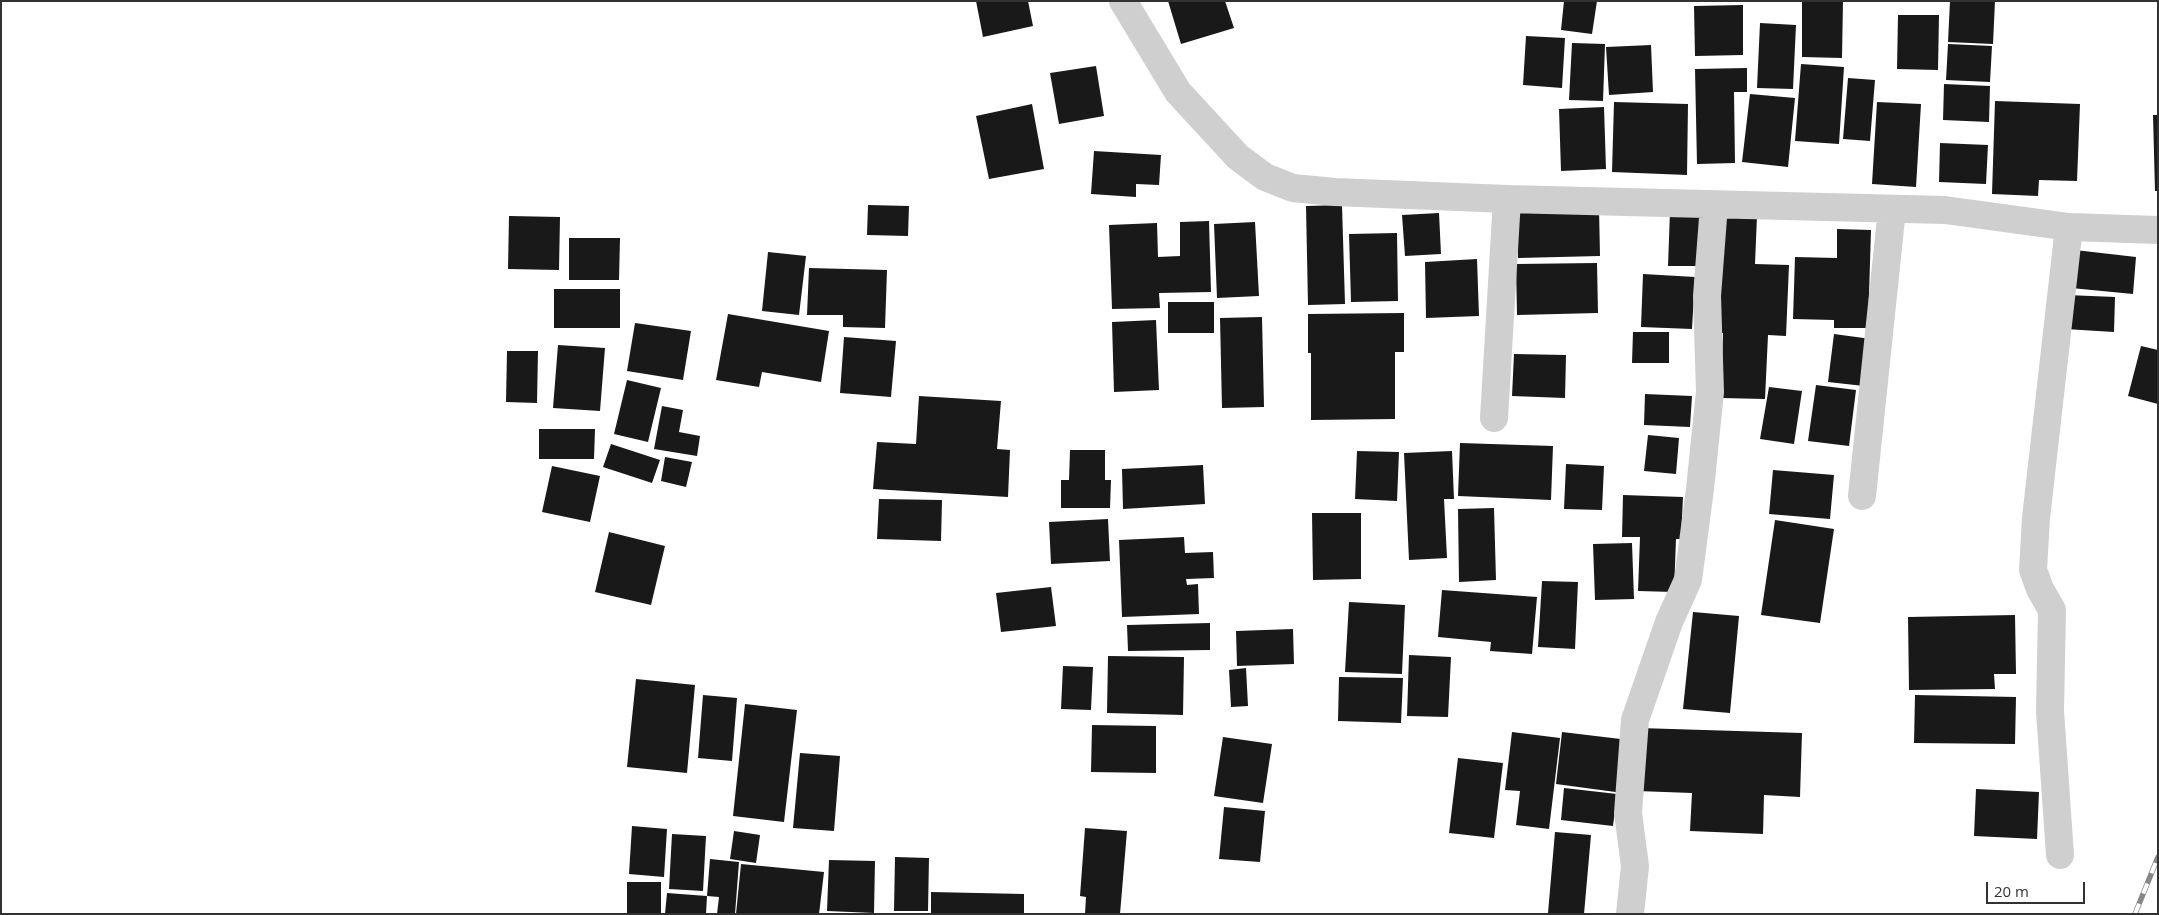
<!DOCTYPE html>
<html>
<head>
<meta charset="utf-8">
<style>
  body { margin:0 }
  #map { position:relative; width:2159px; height:915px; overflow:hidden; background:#fff; font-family:"Open Sans",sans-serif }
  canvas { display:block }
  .frame { position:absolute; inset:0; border:2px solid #323232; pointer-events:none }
  .scale { position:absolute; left:1986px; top:882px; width:99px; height:22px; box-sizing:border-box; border:2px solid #323232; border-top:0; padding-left:6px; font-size:15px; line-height:18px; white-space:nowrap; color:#323232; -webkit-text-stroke:4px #fff; paint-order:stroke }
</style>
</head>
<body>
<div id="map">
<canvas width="2159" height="915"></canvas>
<div class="frame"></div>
<div class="scale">20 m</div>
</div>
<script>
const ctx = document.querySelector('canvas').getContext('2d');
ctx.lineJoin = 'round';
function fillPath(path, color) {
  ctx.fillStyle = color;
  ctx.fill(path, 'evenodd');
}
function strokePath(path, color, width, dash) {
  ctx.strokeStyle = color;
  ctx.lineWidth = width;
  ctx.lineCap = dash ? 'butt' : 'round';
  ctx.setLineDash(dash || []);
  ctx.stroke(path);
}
const building = new Path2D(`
  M976 1H1028L1033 26 983 37Z
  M1168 1H1225L1234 28 1181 44Z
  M1564 1H1597L1592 34 1561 30Z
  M1802 1H1843L1842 58 1802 57Z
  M1950 1H1995L1993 44 1948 42Z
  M1743 5V55L1695 56 1694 6Z
  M1898 15H1939L1938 70 1897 69Z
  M1760 23 1796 25 1793 89 1757 88Z
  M1526 36 1565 38 1562 88 1523 85Z
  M1572 43 1605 44 1603 101 1569 100Z
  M1948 44 1992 46 1990 82 1946 80Z
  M1651 45 1653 92 1609 95 1606 47Z
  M1801 64 1844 67 1839 144 1795 141Z
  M1096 66 1104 116 1059 124 1050 73Z
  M1747 68V92H1734L1735 163 1697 164 1695 69Z
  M1848 78 1875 80 1870 141 1843 139Z
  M1944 84 1990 86 1989 122 1943 120Z
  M1750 94 1795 98 1788 167 1742 162Z
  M1995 101 2080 104 2077 181 2039 180 2038 196 1992 194Z
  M1614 102 1688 104 1687 175 1612 172Z
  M1877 102 1921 104 1916 187 1872 184Z
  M1032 104 1044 169 989 179 976 116Z
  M1604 107 1606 169 1561 171 1559 109Z
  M2153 115H2158V191H2155Z
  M1940 143 1988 145 1986 184 1939 182Z
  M1094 151 1161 155 1159 185 1136 184V197L1091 194Z
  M868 205 909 206 908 236 867 235Z
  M1342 205 1345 304 1308 305 1306 206Z
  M1599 208 1600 256 1518 258 1517 210Z
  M1670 211 1706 212 1704 266H1668Z
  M1439 213 1441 254 1405 256 1402 215Z
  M1718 214 1757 216 1755 264 1789 265 1786 336 1768 335 1765 399 1721 398 1723 333H1714Z
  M509 216 560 217 559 270 508 269Z
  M1209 221 1211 292 1159 293 1160 308 1112 309 1109 225 1157 223 1158 257 1180 256V222Z
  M1255 222 1259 296 1217 298 1214 224Z
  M1837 229 1871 230 1868 328H1834V320L1793 319 1795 257 1837 258Z
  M1397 233 1398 301 1351 302 1349 234Z
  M569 238H620L619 280H569Z
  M2075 250 2136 257 2133 294 2071 288Z
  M768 252 806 256 799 315 762 311Z
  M1477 259 1479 316 1426 318 1425 262Z
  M1597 263 1598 313 1517 315 1516 264Z
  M809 268 887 270 885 328 843 327V315H807Z
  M1643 274 1695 277 1692 329 1641 327Z
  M554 289H620V328H554Z
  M2067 295 2115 297 2114 332 2065 329Z
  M1168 302H1214V333H1168Z
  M1404 313V352H1395V419L1311 420V353H1308V314Z
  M728 314 829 331 821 382 762 372 759 387 716 380Z
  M1262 317 1264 407 1222 408 1220 318Z
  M1156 320 1159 390 1114 392 1112 322Z
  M635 323 691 331 683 380 627 371Z
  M1633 332H1669V363H1632Z
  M1834 334 1871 339 1864 386 1828 382Z
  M844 337 896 341 891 397 840 393Z
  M558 345 605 348 600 411 553 408Z
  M2141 346 2158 350V404L2128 396Z
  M507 351H538L537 403 506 402Z
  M1514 354 1566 355 1565 398 1512 396Z
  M627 380 661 388 648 442 614 434Z
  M1816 385 1856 390 1849 446 1808 441Z
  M1769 387 1802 391 1794 444 1760 439Z
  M1645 394 1692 396 1690 427 1644 425Z
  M919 396 1001 401 997 449 1010 450 1008 497 873 489 877 442 916 444Z
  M662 406 683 410 679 432 700 436 697 456 654 449Z
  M539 429H595L594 459H539Z
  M1648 435 1679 438 1676 474 1644 471Z
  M1460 443 1553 446 1551 500 1458 496Z
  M611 444 660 460 652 483 603 467Z
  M1070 450H1105V480H1111L1110 508H1061V480H1069Z
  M1357 451 1399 452 1397 501 1355 499Z
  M1452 451 1454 499H1444L1447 558 1409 560 1404 453Z
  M665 457 692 462 686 487 661 481Z
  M1566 464 1604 466 1602 510 1564 509Z
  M1203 465 1205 504 1123 509 1122 469Z
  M552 466 600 476 590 522 542 512Z
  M1773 470 1834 475 1830 519 1769 514Z
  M1623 495 1683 497 1681 539H1676L1674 592 1638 591 1640 537H1622Z
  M879 499 942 500 941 541 877 539Z
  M1494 508 1496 580 1459 582 1458 509Z
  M1312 513H1361V579L1313 580Z
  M1108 519 1110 561 1051 564 1049 522Z
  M1775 520 1834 529 1820 623 1761 615Z
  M609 532 665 546 651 605 595 592Z
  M1184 537 1185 553 1213 552 1214 578 1186 579 1187 585 1198 584 1199 614 1122 617 1119 540Z
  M1632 543 1634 599 1595 600 1593 544Z
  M1542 581 1578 582 1575 649 1538 647Z
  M1051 587 1056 626 1001 632 996 593Z
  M1442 590 1537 597 1532 654 1490 651 1491 642 1438 637Z
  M1349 602 1405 605 1402 674 1345 672Z
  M1693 612 1739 616 1730 713 1683 709Z
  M2015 615 2016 674H1994L1995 689 1909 690 1908 617Z
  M1210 623V650L1128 651 1127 625Z
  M1293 629 1294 664 1237 666 1236 631Z
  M1409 655 1451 657 1448 717 1407 716Z
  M1108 656 1184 657 1183 715 1107 713Z
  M1063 666 1093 667 1091 710 1061 709Z
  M1246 668 1248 706 1231 707 1229 670Z
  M1339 677 1403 678 1401 723 1338 721Z
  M636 679 695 685 687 773 627 767Z
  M703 695 737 698 732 761 698 758Z
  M1915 695 2016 697 2015 744 1914 743Z
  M745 704 797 710 784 822 733 816Z
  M1092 725 1156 726V773L1091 772Z
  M1639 728 1802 733 1800 797 1764 795 1763 834 1690 831 1692 793 1637 791Z
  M1512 732 1560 738 1549 829 1516 825 1520 791 1505 790Z
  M1562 732 1629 740 1623 793 1556 784Z
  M1223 737 1272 744 1263 803 1214 796Z
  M800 753 840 756 834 831 793 828Z
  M1458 758 1503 763 1494 838 1449 833Z
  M1564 788 1617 794 1613 826 1561 820Z
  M1976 789 2039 792 2037 839 1974 836Z
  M1224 807 1265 811 1260 862 1219 859Z
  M632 826 667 829 664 877 629 874Z
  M1085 828 1127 831 1120 914H1085L1086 897 1080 896Z
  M734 831 760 835 756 863 730 859Z
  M1555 832 1591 835 1584 914 1548 913Z
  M672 834 706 836 703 891 669 889Z
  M895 857 929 858 928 911H894Z
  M710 859 739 862 735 914H717L719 897 707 896Z
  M829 860 875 861 874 913 827 911Z
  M741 864 824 872 819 914H736Z
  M627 882H661V914H627Z
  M931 892 1024 894V914H931Z
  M667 893 707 896 706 914H665Z`);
const minor = new Path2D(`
  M1123 1 1178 92 1238 157 1265 177 1293 188 1335 192 1507 199 1945 210 2069 227 2158 230
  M1494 418 1507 199
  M1862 496 1892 209
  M2060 855 2050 711 2052 610 2040 589 2033 570 2036 518 2069 227
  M1630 914 1635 866 1628 813 1635 720 1669 622 1688 580 1700 489 1710 392 1707 296 1714 205`);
const rail = new Path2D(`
  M2135 914 2158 857`);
fillPath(building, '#191919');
strokePath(minor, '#cfcfcf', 28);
strokePath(rail, '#878787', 5.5);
strokePath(rail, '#fff', 4, [11]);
</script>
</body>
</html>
